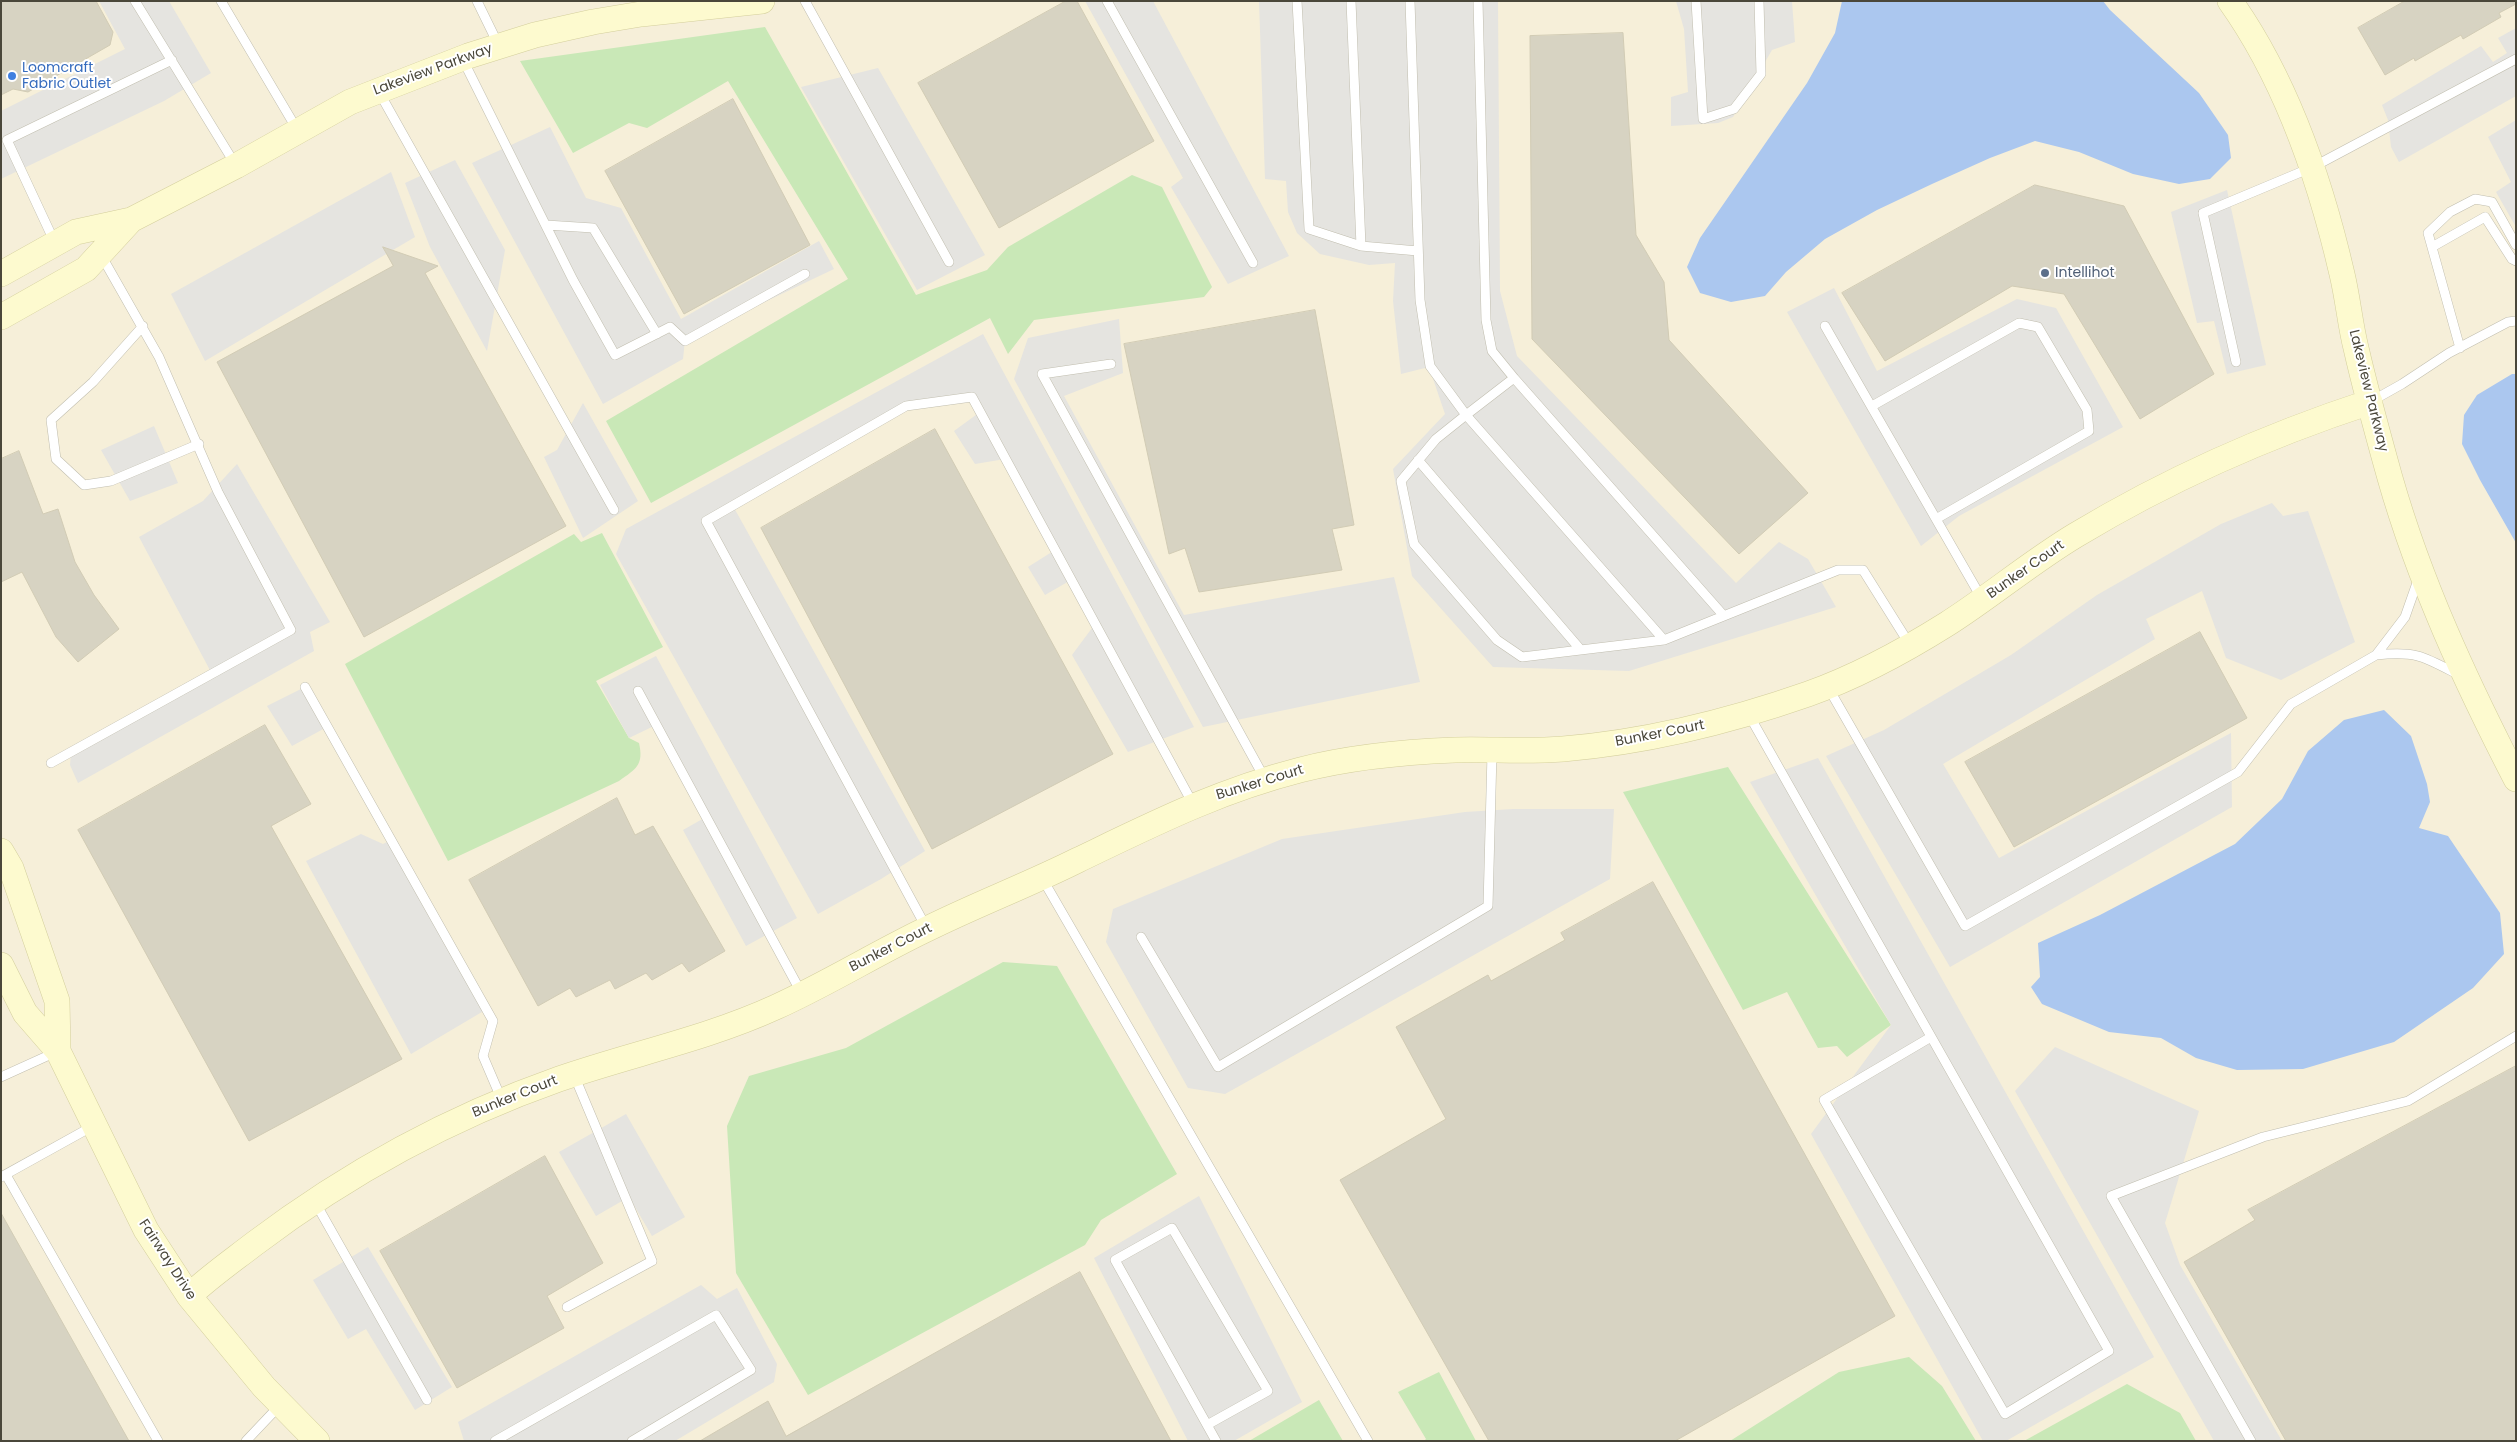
<!DOCTYPE html>
<html>
<head>
<meta charset="utf-8">
<style>
  body { margin:0 }
  #map { position:relative; width:2517px; height:1442px; overflow:hidden; background:#f6f4ec; font-family:Poppins,sans-serif }
  canvas { display:block }
  .frame { position:absolute; inset:0; border:2px solid #4a473a; pointer-events:none }
</style>
</head>
<body>
<div id="map">
<canvas width="2517" height="1442"></canvas>
<div class="frame"></div>
</div>
<script>
const ctx = document.querySelector('canvas').getContext('2d');
ctx.lineJoin = 'round';
function fillPath(path, color) {
  ctx.fillStyle = color;
  ctx.fill(path, 'evenodd');
}
function strokePath(path, color, width, dash) {
  ctx.strokeStyle = color;
  ctx.lineWidth = width;
  ctx.lineCap = dash ? 'butt' : 'round';
  ctx.setLineDash(dash || []);
  ctx.stroke(path);
}
function label(font, color, halo, rows, align = 'center') {
  ctx.font = font + ' Poppins,sans-serif';
  ctx.lineWidth = 4;
  ctx.setLineDash([]);
  ctx.textBaseline = 'middle';
  ctx.strokeStyle = halo;
  ctx.fillStyle = color;
  for (const [text, x, y, turn = 0] of rows) {
    ctx.save();
    ctx.translate(x, y);
    ctx.rotate((+turn || 0) * Math.PI / 180);
    ctx.textAlign = isNaN(turn) ? turn : align;
    if (halo) ctx.strokeText(text, 0, 0);
    ctx.fillText(text, 0, 0);
    ctx.restore();
  }
}
const commercial = new Path2D(`
  M1 1H2516V1441H1Z`);
const green = new Path2D(`
  M765 27 916 295 987 270 1008 247 1132 175 1162 187 1212 287 1204 297 1034 320 1008 354 990 318 651 503 606 421 848 279 728 81 647 128 629 123 573 153 520 61Z
  M602 533 663 647 596 681 629 738 639 743C644 765 636 769 619 781L448 861 345 664 574 534 581 542Z
  M1728 767 1891 1025 1847 1057 1837 1046 1818 1048 1787 992 1743 1010 1623 792Z
  M1003 962 1057 966 1177 1174 1101 1220 1085 1245 808 1395 736 1273 727 1126 749 1076 846 1048Z
  M1909 1357 1942 1386 1976 1441H1730L1839 1372Z
  M1439 1372 1476 1441H1424L1426 1439 1398 1392Z
  M2127 1384 2180 1413 2196 1441H2024Z
  M1319 1400 1343 1441H1249Z`);
const parking = new Path2D(`
  M99 1H169L211 73 164 101 1 179V111L125 49Z
  M1085 1H1153L1289 256 1228 284 1171 187 1183 178Z
  M1259 1H1498L1500 291 1517 356 1736 583 1779 542 1808 559 1836 607 1629 671 1493 667 1412 576 1393 469 1445 414 1429 367 1401 374 1393 301 1395 263 1369 265 1320 254 1297 233 1288 212 1286 181 1265 179Z
  M1676 1H1792L1795 42 1772 50 1733 117 1718 123 1671 126V97L1688 92 1684 29Z
  M2516 28V96L2399 162 2391 147 2388 120 2382 105 2481 46 2493 62 2507 53 2498 38Z
  M878 68 985 255 917 290 801 87Z
  M2516 120V227L2496 192 2511 182 2488 137Z
  M550 127 586 198 621 208 681 319 819 241 834 269 685 340 683 359 603 404 472 163Z
  M455 160 505 250 487 351 430 247 405 183Z
  M391 172 415 237 205 361 171 294Z
  M2227 190 2266 365 2227 374 2214 321 2197 323 2171 212Z
  M1834 288 1877 371 2017 299 2056 308 2123 427 1959 516 1921 546 1787 312Z
  M1119 319 1123 373 1064 396 1184 615 1394 577 1420 682 1203 727 1014 379 1028 338Z
  M983 334 1194 727 1128 752 1072 655 1095 624 1071 580 1045 595 1028 567 1055 550 1005 459 975 464 954 431 980 412 972 398 906 406 733 506 925 851 881 879 818 914 616 554 626 529Z
  M583 403 638 501 583 538 544 457 557 450Z
  M154 426 178 483 130 501 101 450Z
  M237 464 330 622 310 632 314 651 78 783 70 765 71 752 212 674 139 537 203 501Z
  M2272 503 2283 516 2308 511 2355 642 2281 680 2226 658 2202 591 2146 619 2155 639 1943 764 1999 858 2231 733 2232 807 1950 967 1826 756 1884 730 2011 655 2097 595 2221 524Z
  M656 656 797 918 746 946 683 830 706 817 656 725 629 738 600 685Z
  M305 687 327 727 292 746 267 706Z
  M1818 758 2154 1357 2006 1441H1983L1811 1134 1891 1025 1750 782Z
  M1513 809H1614L1610 879 1225 1094 1188 1088 1106 942 1113 909 1282 839 1465 812Z
  M361 834 383 844 391 840 487 1009 411 1054 306 861Z
  M2055 1047 2199 1111 2165 1223 2180 1265 2282 1441H2214L2015 1091Z
  M626 1114 685 1217 652 1236 629 1197 596 1216 559 1152Z
  M1199 1196 1302 1402 1234 1441H1188L1094 1258Z
  M368 1247 452 1387 415 1410 366 1329 348 1339 313 1280Z
  M701 1285 717 1299 737 1288 777 1364 774 1382 675 1441H464L458 1422Z`);
const water = new Path2D(`
  M1842 1H2103L2110 10 2199 93 2228 135 2231 158 2210 179 2179 184 2133 174 2079 152 2035 141 1990 158 1932 184 1877 210 1825 239 1786 272 1765 296 1731 302 1700 293 1687 267 1700 238 1807 83 1835 33Z
  M2512 374H2516V543L2480 480 2462 444 2464 415 2477 395Z
  M2384 710 2411 736 2427 784 2430 802 2419 828 2448 836 2500 913 2504 954 2473 988 2394 1042 2303 1069 2237 1070 2196 1058 2161 1038 2109 1032 2042 1004 2031 987 2040 977 2038 943 2100 915 2235 844 2282 799 2308 751 2344 720Z`);
const building = new Path2D(`
  M1 1H96L113 32 110 45 28 92 13 89 1 95Z
  M1066 1H1077L1154 141 999 228 918 83Z
  M2405 1H2516V4L2499 13 2501 17 2463 39 2461 35 2415 61 2414 58 2385 75 2358 28Z
  M1623 33 1636 235 1664 282 1669 340 1808 493 1739 554 1532 339 1530 36Z
  M733 99 810 245 684 314 605 171Z
  M2035 185 2124 206 2214 374 2140 419 2064 294 2012 286 1885 361 1842 293Z
  M383 247 438 266 425 273 566 526 364 637 217 362 393 266Z
  M1315 310 1354 525 1332 529 1342 570 1199 592 1185 548 1169 554 1124 344Z
  M935 429 1113 754 932 849 761 528Z
  M19 451 43 514 58 509 75 562 94 595 119 629 78 662 56 637 22 572 1 582V459Z
  M2200 632 2247 718 2014 847 1965 762Z
  M265 725 311 804 271 826 402 1059 249 1141 78 830Z
  M617 798 635 835 653 826 725 951 689 972 682 963 652 980 646 973 615 989 610 980 576 997 570 988 538 1006 469 880Z
  M1653 882 1895 1316 1675 1441H1489L1340 1180 1446 1119 1396 1027 1488 975 1491 981 1565 940 1561 933Z
  M2516 1066V1441H2286L2184 1262 2255 1220 2248 1210Z
  M545 1156 603 1263 547 1296 564 1328 457 1388 380 1251Z
  M1 1213 129 1441H1Z
  M1080 1272 1171 1441H700L768 1401 786 1436Z`);
const lane = new Path2D(`
  M135 1 235 164
  M221 1 298 131
  M477 1 499 46
  M805 1 949 262
  M1107 1 1253 263
  M1297 1 1309 229 1361 246 1418 251
  M1351 1 1361 246
  M1410 1 1420 300 1430 366 1466 415 1436 439 1401 481 1414 544 1497 640 1522 657 1664 640 1838 570H1863L1910 645
  M1478 1 1486 320 1492 351 1514 378
  M1696 1 1703 119 1734 109 1761 74 1759 1
  M463 60 573 280 615 355 670 327 685 341 805 274
  M379 92 614 510
  M546 225 593 228 657 334
  M55 243 7 140 172 60
  M2432 247 2485 217 2512 259 2516 261
  M143 326 93 382 51 420 56 459 84 485 111 481 199 444
  M1825 326 1982 599
  M2460 348 2428 233 2450 212 2475 199 2492 202 2516 245
  M2236 362 2203 213 2313 167 2516 59
  M1111 364 1042 374 1265 779
  M2370 402 2402 384 2449 353 2508 322 2516 321
  M1872 406 2019 323 2038 327 2087 410 2089 431 1936 519
  M1418 460 1580 649
  M1664 640 1466 415 1514 378 1724 616
  M2376 655C2417 651 2423 656 2459 675
  M305 687 493 1021 483 1056 501 1098
  M1829 689 1965 926 2238 772 2291 704 2376 655 2405 617 2418 580
  M638 691 802 994
  M1749 715 2109 1351 2005 1414 1824 1100 1931 1037
  M51 763 291 630 218 492 159 357 101 255
  M1042 878 1368 1441
  M926 927 706 521 906 406 972 397 1193 804
  M1141 937 1218 1067 1488 906 1492 753
  M1 1077 56 1052
  M6 1175 158 1441
  M1 1177 93 1126
  M315 1202 427 1400
  M567 1307 652 1261 574 1075
  M1207 1425 1268 1391 1172 1228 1115 1260 1216 1441
  M246 1441 281 1404
  M495 1441 716 1315 751 1370 632 1441
  M2251 1441 2111 1196 2263 1137 2408 1101 2516 1036`);
const secondary = new Path2D(`
  M2230 1C2287 81 2320 179 2342 274 2348 299 2350 324 2356 348 2366 392 2378 435 2390 478 2420 583 2466 682 2516 779
  M131 220 236 166 350 102 468 56 535 35 593 22 641 14 762 1
  M1 274 76 232 131 220 86 269 1 317
  M1 851 11 868 57 1001 58 1051
  M1 965 25 1013 58 1051 146 1230 189 1296 264 1387 317 1441
  M189 1296C209 1277 232 1261 254 1244 348 1173 448 1118 559 1079 631 1054 706 1039 776 1007 827 984 875 954 925 930 975 905 1028 885 1078 860 1153 824 1218 791 1300 770 1350 757 1403 752 1455 750 1490 749 1527 752 1563 749 1647 742 1728 722 1808 694 1856 677 1904 651 1947 624 1991 596 2031 562 2076 535 2169 479 2266 436 2370 402`);
const markers = [
  [12,76,5,"#3f7fe0"],
  [2045,273,5,"#5c6f8a"]
];
const shopNames = [
  ["Loomcraft",22,68],
  ["Fabric Outlet",22,84]
];
const streetNames = [
  ["Lakeview Parkway",433,70,-20],
  ["Lakeview Parkway",2368,391,76],
  ["Bunker Court",2026,570,-35],
  ["Bunker Court",1660,734,-11],
  ["Bunker Court",1260,783,-17],
  ["Bunker Court",891,948,-27],
  ["Bunker Court",515,1097,-22],
  ["Fairway Drive",167,1260,57]
];
const serviceNames = [
  ["Intellihot",2055,273]
];
fillPath(commercial, '#f6efd9');
fillPath(green, '#c9e8b7');
fillPath(parking, '#e5e4e0');
fillPath(water, '#abc7ef');
fillPath(building, '#d7d3c2');
strokePath(building, '#d2ccb5', 1);
strokePath(lane, '#c1beaf', 10);
strokePath(secondary, '#d4cf9d', 26);
strokePath(lane, '#fff', 9);
strokePath(secondary, '#fdfacf', 25);
for (const [x, y, r, color] of markers) {
  const dot = new Path2D();
  dot.arc(x, y, r, 0, 2 * Math.PI);
  ctx.fillStyle = color;
  ctx.fill(dot);
  strokePath(dot, '#fff', 2);
}
label('14px', '#366cbe', '#fff', shopNames, 'left');
label('14px', '#4a473a', '#fff', streetNames);
label('14px', '#4e5e75', '#fff', serviceNames, 'left');
</script>
</body>
</html>
